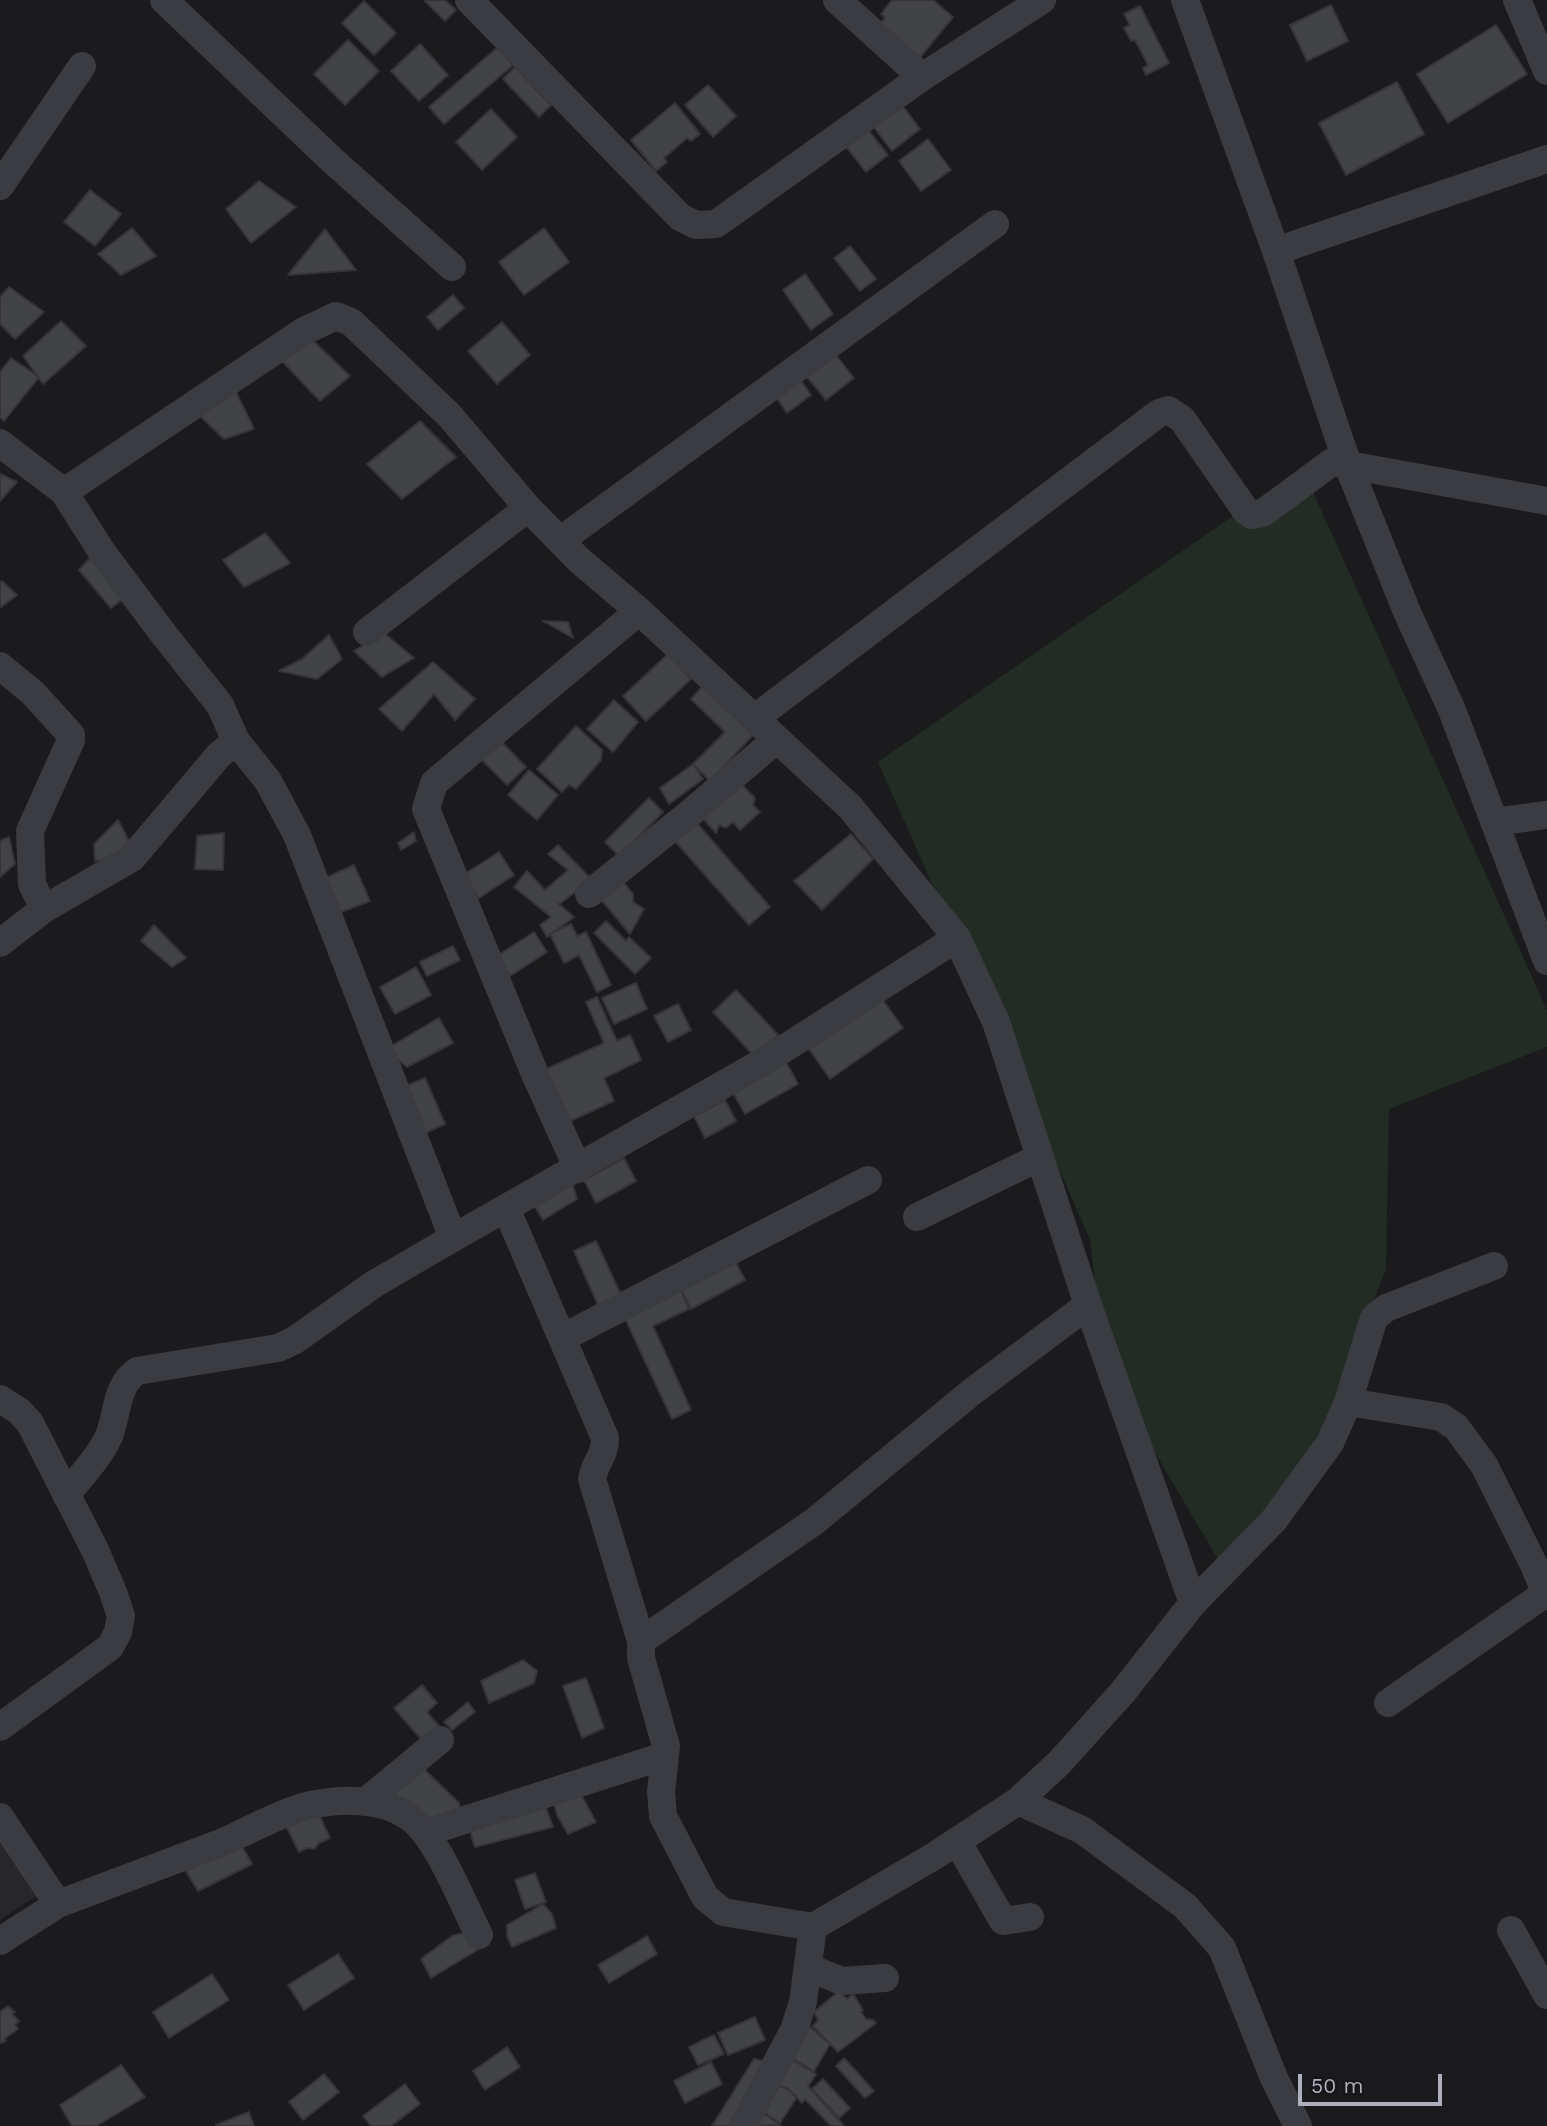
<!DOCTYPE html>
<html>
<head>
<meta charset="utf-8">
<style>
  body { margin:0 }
  #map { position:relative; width:1547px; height:2126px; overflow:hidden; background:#1b1b1d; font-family:"Work Sans",sans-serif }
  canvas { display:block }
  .scale { position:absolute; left:1298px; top:2074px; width:144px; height:32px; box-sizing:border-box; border:4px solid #adb1bd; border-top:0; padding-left:9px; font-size:21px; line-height:24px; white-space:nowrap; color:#adb1bd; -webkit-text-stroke:5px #161518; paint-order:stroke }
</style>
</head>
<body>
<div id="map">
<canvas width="1547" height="2126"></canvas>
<div class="scale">50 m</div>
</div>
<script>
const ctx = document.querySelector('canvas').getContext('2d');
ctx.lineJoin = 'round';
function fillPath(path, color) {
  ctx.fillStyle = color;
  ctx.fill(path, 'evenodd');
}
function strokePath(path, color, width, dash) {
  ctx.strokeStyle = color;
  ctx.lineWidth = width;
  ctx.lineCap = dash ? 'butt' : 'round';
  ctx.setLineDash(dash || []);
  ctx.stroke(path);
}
const built = new Path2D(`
  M0 1840 36 1896 0 1920Z`);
const green = new Path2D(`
  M1302 468 1547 1010V1047L1389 1109 1386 1269 1311 1462 1220 1563 1134 1417 1099 1316 1090 1239 878 762Z`);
const building = new Path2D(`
  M424 0H445L456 10 445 21Z
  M892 0H933L953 17 918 60 877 27 885 18 881 14Z
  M364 1 396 33 374 55 342 23Z
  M1331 5 1348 41 1307 61 1290 25Z
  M1140 6 1169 63 1146 75 1143 68 1148 65 1135 40 1131 41 1124 28 1130 25 1124 14Z
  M1496 25 1527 74 1448 123 1417 74Z
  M348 40 379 71 345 105 314 74Z
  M420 44 448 75 419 101 391 71Z
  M498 47 513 65 444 124 429 107Z
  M515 67 551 105 539 117 503 79Z
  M1397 82 1424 134 1346 175 1319 123Z
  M708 85 736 116 713 137 685 105Z
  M898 100 920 129 892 151 870 122Z
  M675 103 700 134 691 141 687 138 664 158 667 162 656 171 631 140Z
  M491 109 517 137 482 170 456 142Z
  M865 126 888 155 866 172 844 144Z
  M928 139 951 170 921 191 899 161Z
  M259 181 296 207 251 243 226 209Z
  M90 190 121 214 95 246 64 222Z
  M132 228 156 256 121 275 98 254Z
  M544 228 569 262 524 295 499 262Z
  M325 229 356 270 288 275Z
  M850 246 876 279 860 291 834 258Z
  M805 274 833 314 811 330 783 290Z
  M9 287 44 312 15 339 0 324V297Z
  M453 295 464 308 438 330 427 317Z
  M61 321 86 346 43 384 23 356Z
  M502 322 530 355 497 384 468 351Z
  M305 333 350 376 320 401 281 360Z
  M831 349 854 378 826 400 803 372Z
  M11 358 39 377 4 421 0 417V372Z
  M797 375 811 395 787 413 773 392Z
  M236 392 254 429 224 439 200 416Z
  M420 421 456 457 402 499 367 464Z
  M0 474 17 482 0 501Z
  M265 533 290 563 244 587 223 560Z
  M90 558 123 599 111 608 79 570Z
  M2 581 17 595 0 608V583Z
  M543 621 568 622 573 638Z
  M384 633 414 658 382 677 354 651Z
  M329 635 342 659 317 679 279 671 302 659Z
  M668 654 691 679 646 721 623 696Z
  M433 662 475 699 455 720 434 694 402 731 379 709Z
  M703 686 753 735 710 781 693 764 725 732 691 699Z
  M614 700 638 722 613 752 587 729Z
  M576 726 602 750 601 760 576 789 569 785 562 792 537 769Z
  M495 735 526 767 507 785 476 754Z
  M693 764 703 779 669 804 660 788Z
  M529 770 558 795 537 820 508 795Z
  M735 778 755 798 753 805 760 812 740 830 733 822 726 828 719 825 716 833 698 813Z
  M649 798 663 812 619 856 605 842Z
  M689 814 770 907 749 925 668 833Z
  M118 820 129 841 115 858 95 861 94 844Z
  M414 832 416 841 401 850 398 843Z
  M224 833 223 870 195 869 197 836Z
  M851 834 873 859 822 910 794 881Z
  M9 837 15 864 0 877V841Z
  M558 845 592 880 559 904 574 917 547 937 540 925 551 917 514 887 527 871 545 890 568 870 548 854Z
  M499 852 514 875 479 898 463 875Z
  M354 865 370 901 336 914 323 879Z
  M619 877 633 894V902L644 909 630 934 598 896Z
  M606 921 626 941 629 937 651 958 635 974 594 933Z
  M571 924 577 936 586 932 611 985 597 992 579 955 564 963 550 934Z
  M154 925 186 958 172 967 141 941Z
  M534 932 547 952 510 976 497 956Z
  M453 946 460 960 427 976 420 962Z
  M416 967 431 995 395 1014 380 987Z
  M636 983 647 1009 614 1024 602 998Z
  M736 990 778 1035 755 1057 713 1012Z
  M597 997 617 1041 630 1035 641 1060 604 1078 614 1101 559 1126 535 1074 604 1043 586 1002Z
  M882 999 903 1028 830 1079 809 1049Z
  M678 1004 691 1030 668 1042 654 1016Z
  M439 1018 453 1043 407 1067 386 1049Z
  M786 1062 798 1084 745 1114 732 1091Z
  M425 1078 445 1124 423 1134 401 1088Z
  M725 1100 736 1121 705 1138 694 1116Z
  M624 1158 636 1181 596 1203 584 1180Z
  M572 1182 577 1199 543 1220 534 1205Z
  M596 1241 621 1295 598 1305 574 1251Z
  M733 1257 745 1280 691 1309 679 1286Z
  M679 1286 689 1309 653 1326 691 1410 672 1419 622 1312Z
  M523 1660 537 1671 534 1683 489 1703 481 1681Z
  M586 1678 604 1728 582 1738 563 1686Z
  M422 1685 437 1703 427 1712 443 1731 426 1745 394 1708Z
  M468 1702 475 1712 452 1730 444 1722Z
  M422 1767 459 1803 462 1820 433 1827 394 1794Z
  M580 1793 596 1822 568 1834 557 1815 554 1802Z
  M545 1805 553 1827 475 1847 471 1835 472 1825Z
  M315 1806 330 1838 319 1843 314 1849 307 1848 299 1852 283 1820Z
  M239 1841 252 1864 198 1891 186 1871Z
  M535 1873 546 1902 525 1909 515 1880Z
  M543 1904 552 1914 556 1928 512 1947 507 1936V1925Z
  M468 1932 479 1949 431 1978 421 1959 452 1936Z
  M647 1936 657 1954 609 1983 598 1965Z
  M338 1954 354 1978 304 2010 288 1985Z
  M212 1974 229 2000 169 2038 153 2012Z
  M839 1991 847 1999 853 1994 863 2010 861 2012 866 2019 873 2020 876 2023 838 2052 813 2026 818 2020 814 2012Z
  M8 2006 15 2012 12 2014 19 2021 15 2025 18 2029 4 2039 6 2041 0 2043V2012Z
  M755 2017 765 2040 728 2055 718 2033Z
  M810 2027 830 2044 814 2071 788 2056 801 2032Z
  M714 2035 724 2054 698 2065 689 2047Z
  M507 2047 520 2067 485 2090 473 2071Z
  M789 2058 816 2074 808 2086 844 2126H831L805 2099 802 2103 788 2089 777 2084Z
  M844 2058 874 2091 865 2098 836 2066Z
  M754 2059 768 2062 729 2126H712Z
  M711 2062 722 2084 685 2103 674 2081Z
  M121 2065 145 2097 96 2126H72L60 2105Z
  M324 2074 339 2092 303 2120 289 2102Z
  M823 2079 850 2108 839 2118 812 2089Z
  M405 2084 420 2104 391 2126H371L363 2116Z
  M776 2084 787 2089 797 2097 780 2123 759 2109Z
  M759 2110 780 2125 750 2126Z
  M249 2112 254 2126H216V2125Z`);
const minor = new Path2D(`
  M164 0 332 160 452 267
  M469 0 680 217 696 225 716 224 922 77 1042 0
  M837 0 922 77
  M1185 0 1276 251 1348 465 1407 612 1452 710 1547 961
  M1517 0 1547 71
  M0 186 82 66
  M1276 251 1547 159
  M0 443 64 492 102 552 165 636 220 705 236 741 268 781 297 835 453 1238
  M64 492 304 331 336 316 351 322 449 415 528 508 579 560 639 611 850 807 957 938 996 1022 1088 1305 1193 1603
  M561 540 995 224
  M367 632 528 508
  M0 666 33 693 71 735V740L30 831 32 884 44 909
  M755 718 1159 413 1168 410 1182 419 1246 511 1252 515 1263 513 1332 462 1547 501
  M1494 822 1547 815
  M589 894 689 814 777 739
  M0 943 44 909 132 858 219 755 236 741
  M578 1169 535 1074 426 809 434 783 639 611
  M506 1208 605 1438C605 1457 595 1461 592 1479L641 1641
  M917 1217 1040 1157
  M562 1338 868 1180
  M0 1399 19 1411 30 1423 95 1550 113 1592 121 1616 118 1632 110 1647 0 1727
  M1348 1402 1441 1417 1456 1427 1484 1465 1534 1565 1547 1596
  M66 1495C80 1477 99 1458 109 1436 118 1414 115 1386 137 1371L278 1348 295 1340 374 1284 453 1238 768 1059 957 938
  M1388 1703 1546 1593
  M1018 1801 1082 1830 1185 1906 1222 1948 1274 2078 1298 2126
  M365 1802 440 1740
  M0 1817 58 1904 0 1941
  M427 1832 664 1756
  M957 1841 1003 1921 1030 1917
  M58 1904C113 1883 168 1863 223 1842 248 1831 286 1810 311 1805 342 1798 383 1798 409 1817 437 1836 462 1902 479 1935
  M813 1927 723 1912 705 1897 663 1816 661 1792 666 1746 641 1658V1641L815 1521 973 1391 1088 1305
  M1511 1930 1547 1995
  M809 1968 842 1981 885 1978
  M743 2126 794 2030 803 2002 813 1927 936 1855 1018 1801 1059 1763 1122 1693 1193 1603 1274 1520 1330 1443 1348 1402 1374 1318 1386 1308 1494 1266`);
fillPath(built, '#27262a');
fillPath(green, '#222c24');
fillPath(building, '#424347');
strokePath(building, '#353439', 2);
strokePath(minor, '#3b3c42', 28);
</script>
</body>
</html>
